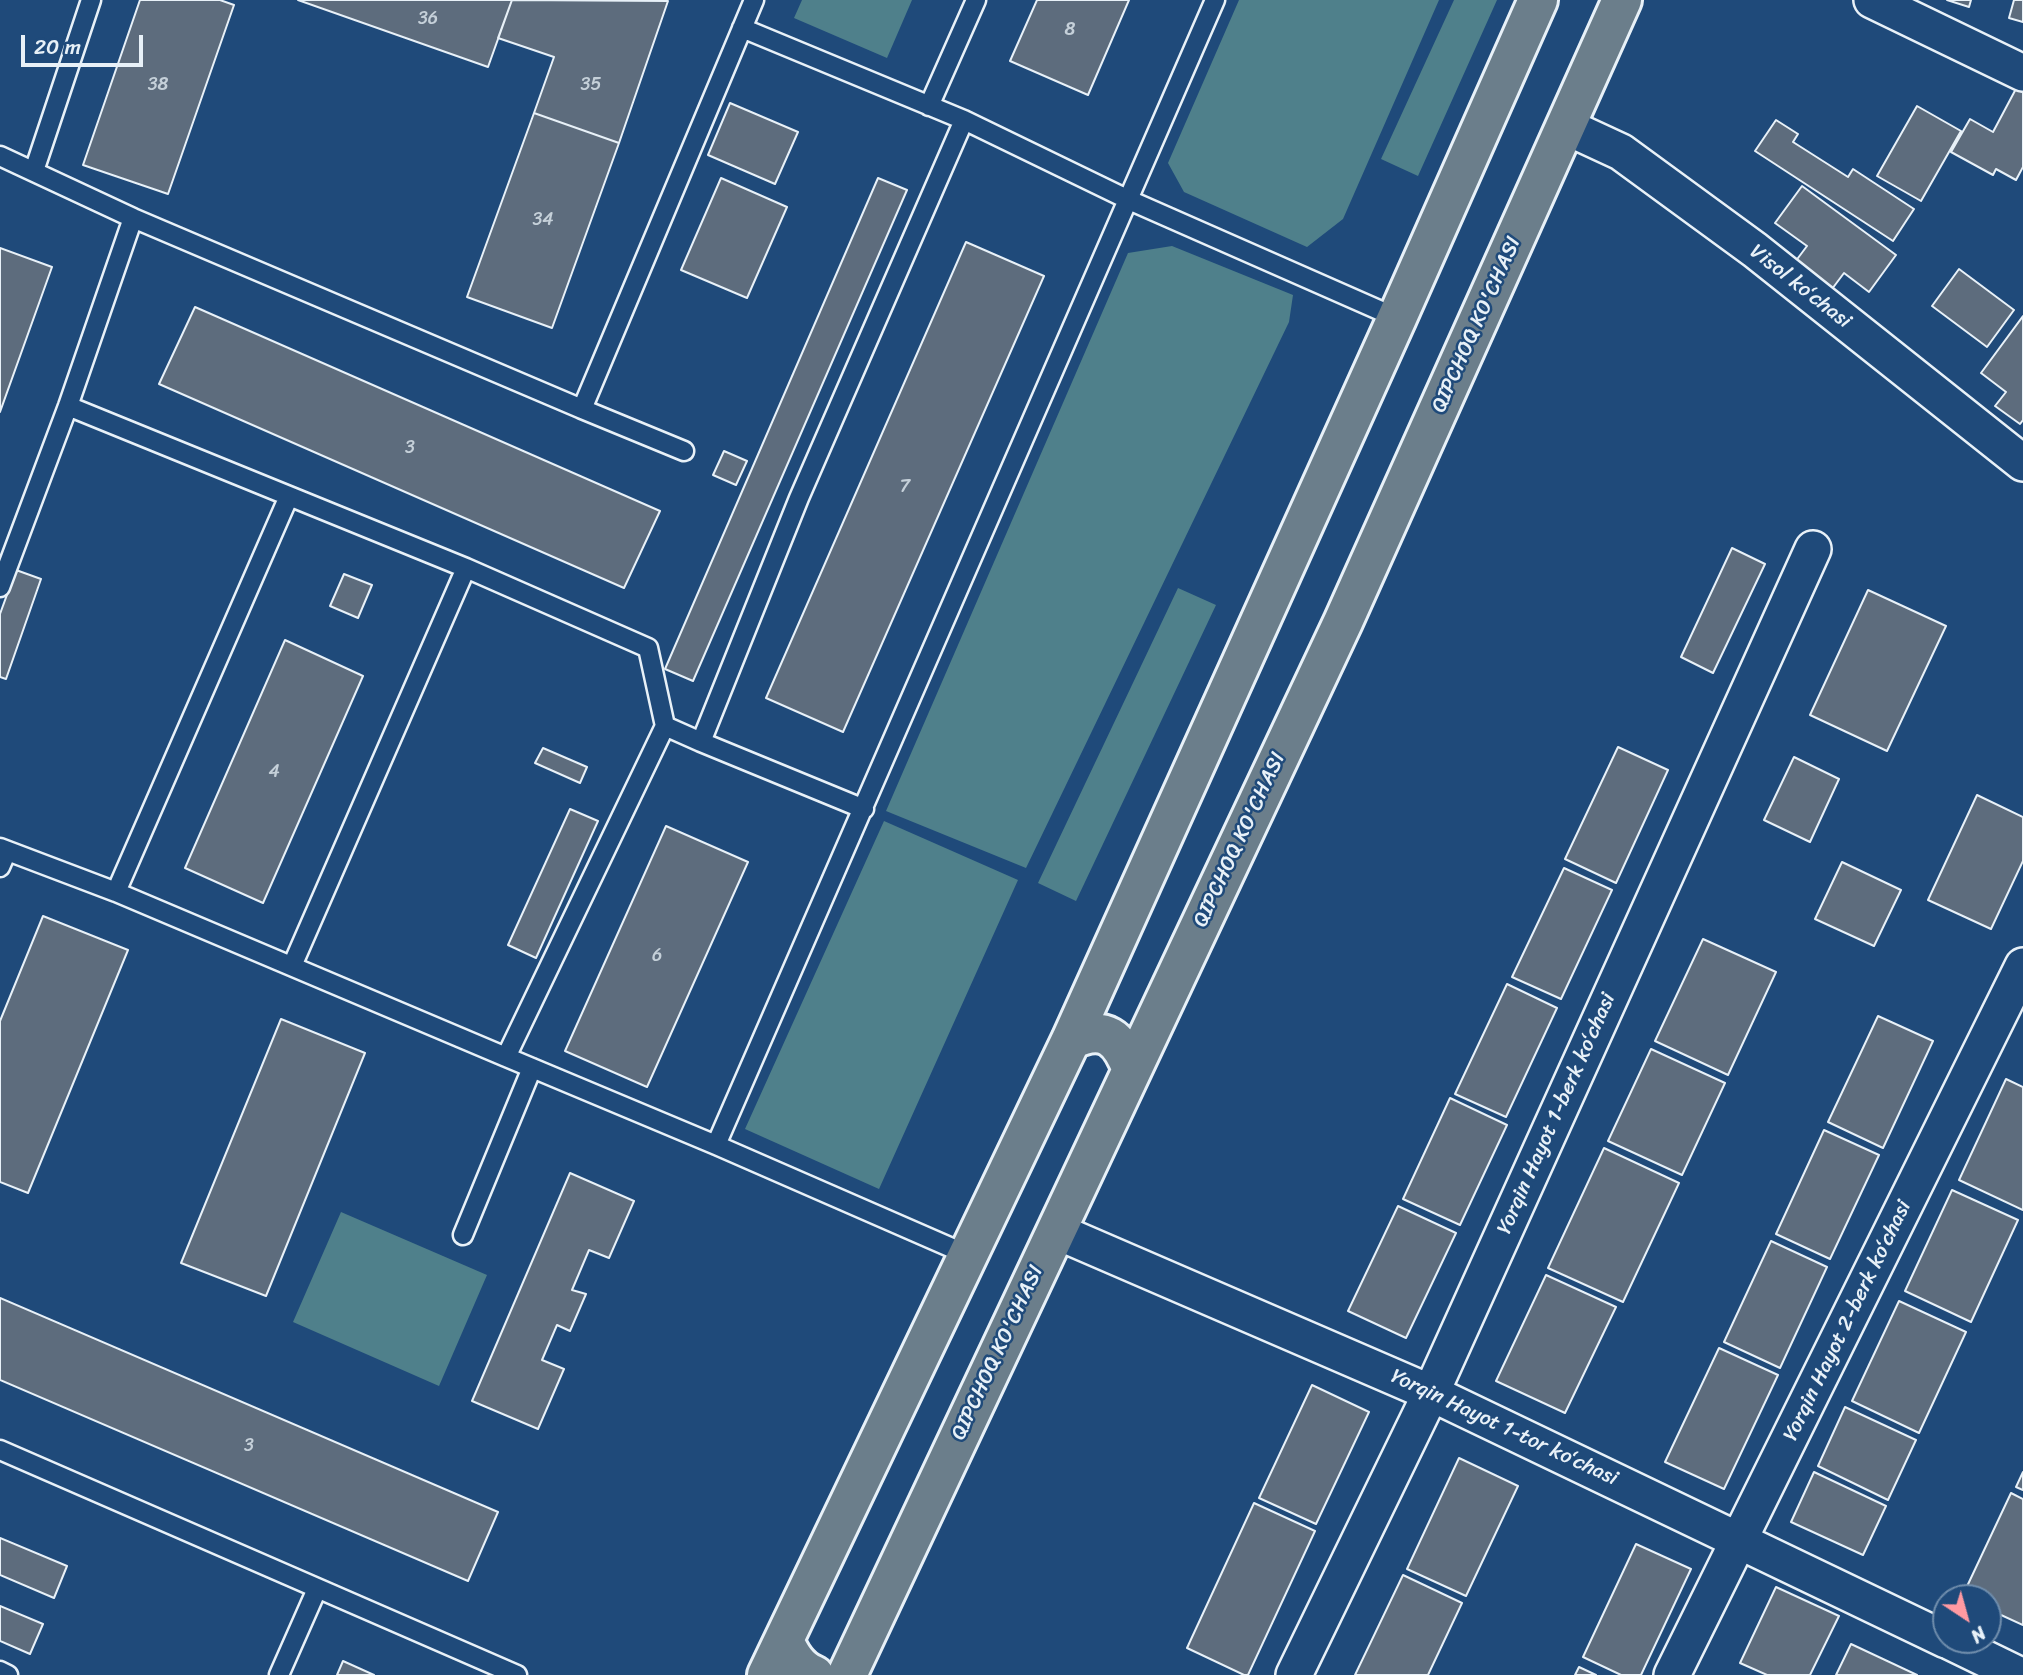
<!DOCTYPE html>
<html>
<head>
<meta charset="utf-8">
<style>
  body { margin:0 }
  #map { position:relative; width:2023px; height:1675px; overflow:hidden; background:#1f4a7a; font-family:Sriracha,sans-serif }
  canvas { display:block }
  .north { position:absolute; left:1932px; top:1584px; width:70px; height:70px; box-sizing:border-box; background:#1f4a7a; border:2px solid #6f8dac; border-radius:50%; rotate:144deg; font-size:19px; font-weight:700; line-height:28px; text-align:center; color:#e8f1f8 }
  .north::after { content:''; display:block; margin:auto; width:24px; height:32px; background:#ff9aa2; clip-path:polygon(50% 0,100% 100%,50% 72%,0 100%) }
  .scale { position:absolute; left:21px; top:35px; width:122px; height:32px; box-sizing:border-box; border:4px solid #e8f1f8; border-top:0; padding-left:9px; font-size:21px; line-height:24px; white-space:nowrap; color:#e8f1f8; -webkit-text-stroke:5px #1f4a7a; paint-order:stroke }
</style>
</head>
<body>
<div id="map">
<canvas width="2023" height="1675"></canvas>
<div class="north">N</div>
<div class="scale">20 m</div>
</div>
<script>
const ctx = document.querySelector('canvas').getContext('2d');
ctx.lineJoin = 'round';
function fillPath(path, color) {
  ctx.fillStyle = color;
  ctx.fill(path, 'evenodd');
}
function strokePath(path, color, width, dash) {
  ctx.strokeStyle = color;
  ctx.lineWidth = width;
  ctx.lineCap = dash ? 'butt' : 'round';
  ctx.setLineDash(dash || []);
  ctx.stroke(path);
}
function label(font, color, halo, rows, align = 'center') {
  ctx.font = font + ' Sriracha,sans-serif';
  ctx.lineWidth = 5;
  ctx.setLineDash([]);
  ctx.textBaseline = 'middle';
  ctx.strokeStyle = halo;
  ctx.fillStyle = color;
  for (const [text, x, y, turn = 0] of rows) {
    ctx.save();
    ctx.translate(x, y);
    ctx.rotate((+turn || 0) * Math.PI / 180);
    ctx.textAlign = isNaN(turn) ? turn : align;
    if (halo) ctx.strokeText(text, 0, 0);
    ctx.fillText(text, 0, 0);
    ctx.restore();
  }
}
const green = new Path2D(`
  M802 0H912L887 58 794 18Z
  M1239 0H1439L1343 219 1307 247 1184 192 1168 163Z
  M1454 0H1497L1418 176 1381 159Z
  M1172 246 1293 295 1289 322 1026 868 886 811 1128 253Z
  M1178 588 1216 605 1076 901 1038 883Z
  M884 821 1018 880 879 1189 745 1129Z
  M341 1212 487 1275 439 1386 293 1322Z`);
const building = new Path2D(`
  M140 0H220L234 5 168 194 83 165Z
  M298 0H512L488 67Z
  M512 0 668 1 619 143 534 113 554 57 498 38Z
  M1037 0H1129L1088 95 1010 61Z
  M1947 0H1971L1969 7Z
  M2014 0H2023V22L2009 18Z
  M2018 85 2023 88V167L2016 180 1996 169 1993 175 1951 152 1970 119 1993 132Z
  M730 103 798 132 775 184 708 155Z
  M1917 106 1961 131 1921 201 1877 176Z
  M534 113 619 143 552 328 467 297Z
  M1776 120 1798 134 1793 142 1848 177 1853 169 1914 209 1893 241 1755 151Z
  M721 178 787 207 747 298 681 270Z
  M878 178 907 190 693 681 665 669Z
  M1802 186 1896 255 1869 292 1844 273 1832 289 1795 262 1807 246 1775 223Z
  M966 242 1044 276 843 732 766 698Z
  M0 248 52 267 0 412Z
  M1959 269 2014 310 1987 347 1932 306Z
  M195 307 660 511 624 588 159 384Z
  M2023 316V420L2020 424 1995 406 2006 392 1981 373Z
  M724 451 747 461 736 485 713 475Z
  M1732 548 1765 564 1713 673 1681 657Z
  M16 570 41 579 6 679 0 677V614Z
  M344 574 372 585 358 618 330 606Z
  M1868 590 1946 626 1887 751 1810 715Z
  M285 640 363 676 263 903 185 868Z
  M1618 747 1668 770 1616 883 1565 859Z
  M543 748 587 767 580 783 535 763Z
  M1794 757 1839 779 1810 842 1764 820Z
  M1977 795 2023 817V861L1991 929 1928 900Z
  M570 809 598 821 536 958 508 945Z
  M666 826 748 862 647 1087 565 1051Z
  M1842 862 1901 890 1874 946 1815 919Z
  M1564 868 1612 890 1561 999 1512 977Z
  M43 916 128 950 28 1193 0 1182V1021Z
  M1703 939 1776 972 1728 1075 1655 1041Z
  M1507 984 1557 1008 1506 1117 1455 1094Z
  M1878 1016 1933 1041 1883 1148 1828 1122Z
  M281 1019 365 1053 266 1296 181 1263Z
  M1651 1049 1725 1083 1682 1175 1608 1141Z
  M2006 1079 2023 1087V1210L1959 1180Z
  M1450 1098 1507 1125 1460 1225 1403 1199Z
  M1824 1130 1879 1155 1830 1259 1776 1234Z
  M1604 1148 1679 1183 1623 1302 1548 1268Z
  M570 1173 634 1201 609 1258 589 1250 572 1290 586 1294 570 1331 557 1325 542 1360 564 1369 538 1429 472 1401Z
  M1952 1190 2018 1220 1971 1322 1905 1291Z
  M1398 1206 1456 1233 1406 1338 1348 1311Z
  M1771 1241 1827 1267 1780 1368 1724 1342Z
  M1546 1275 1616 1307 1565 1413 1496 1381Z
  M0 1298 498 1512 468 1581 0 1380Z
  M1899 1301 1966 1332 1919 1433 1852 1401Z
  M1719 1348 1778 1375 1724 1489 1665 1462Z
  M1312 1385 1369 1412 1316 1524 1259 1498Z
  M1845 1407 1916 1440 1888 1500 1818 1466Z
  M1459 1458 1518 1486 1466 1596 1407 1569Z
  M1814 1472 1886 1506 1863 1555 1791 1522Z
  M2023 1472V1490L2016 1487Z
  M2011 1493 2023 1499V1625L1988 1609V1598L1962 1597Z
  M1254 1503 1315 1531 1248 1675H1244L1187 1648Z
  M0 1538 67 1566 54 1598 0 1575Z
  M1636 1544 1691 1569 1641 1675H1621L1583 1657Z
  M1403 1575 1462 1603 1428 1675H1355Z
  M1776 1587 1839 1616 1810 1675H1767L1740 1663Z
  M0 1606 43 1624 30 1654 0 1641Z
  M1851 1644 1917 1675H1836Z
  M343 1661 374 1675H337Z
  M1579 1667 1596 1675H1575Z`);
const lane = new Path2D(`
  M742 28 964 120 1129 200 1397 318
  M929 106 976 0
  M964 120 799 498 701 742 665 726 506 1057 716 1145 968 1255
  M0 156 133 218
  M34 171 91 0
  M68 406 466 568 648 648 665 726
  M582 409 684 451
  M0 587 68 406 133 218 582 409 754 0
  M701 742 864 809
  M0 848 116 892 506 1057
  M0 867 7 851
  M116 892 289 496
  M292 966 466 568
  M716 1145 1215 0
  M463 1235 532 1068
  M0 1450 517 1675
  M0 1671 8 1675
  M279 1675 317 1589`);
const street = new Path2D(`
  M1872 0 2023 73
  M1567 127 1621 152 1755 250 2023 463
  M1056 1231 1431 1393 1946 1640
  M1947 1640 2019 1675
  M1294 1675 1431 1393 1813 549
  M1672 1675 2023 966`);
const primary = new Path2D(`
  M1071 1040C1105 1024 1120 1038 1132 1070
  M784 1640C790 1655 798 1669 814 1675
  M767 1675 1071 1040 1397 318 1538 0
  M847 1675 1343 622 1622 0`);
const numberNames = [
  ["36",428,19],
  ["8",1070,30],
  ["38",158,85],
  ["35",591,85],
  ["34",543,220],
  ["3",410,448],
  ["7",905,487],
  ["4",274,772],
  ["6",657,956],
  ["3",249,1446]
];
const streetNames = [
  ["Visol koʻchasi",1800,287,38],
  ["QIPCHOQ KO'CHASI",1477,325,-66],
  ["QIPCHOQ KO'CHASI",1240,840,-65],
  ["Yorqin Hayot 1-berk koʻchasi",1557,1114,-66],
  ["Yorqin Hayot 2-berk koʻchasi",1848,1321,-64],
  ["QIPCHOQ KO'CHASI",998,1353,-65],
  ["Yorqin Hayot 1-tor koʻchasi",1504,1428,25]
];
fillPath(green, '#4f808b');
fillPath(building, '#5d6c7d');
strokePath(building, '#e8f1f8', 2);
strokePath(lane, '#e8f1f8', 23);
strokePath(street, '#e8f1f8', 40);
strokePath(primary, '#e8f1f8', 44);
strokePath(lane, '#1f4a7a', 18);
strokePath(street, '#1f4a7a', 35);
strokePath(primary, '#6b7e8b', 38);
label('18px', '#c5d0d9', null, numberNames);
label('21px', '#e8f1f8', '#1f4a7a', streetNames);
</script>
</body>
</html>
